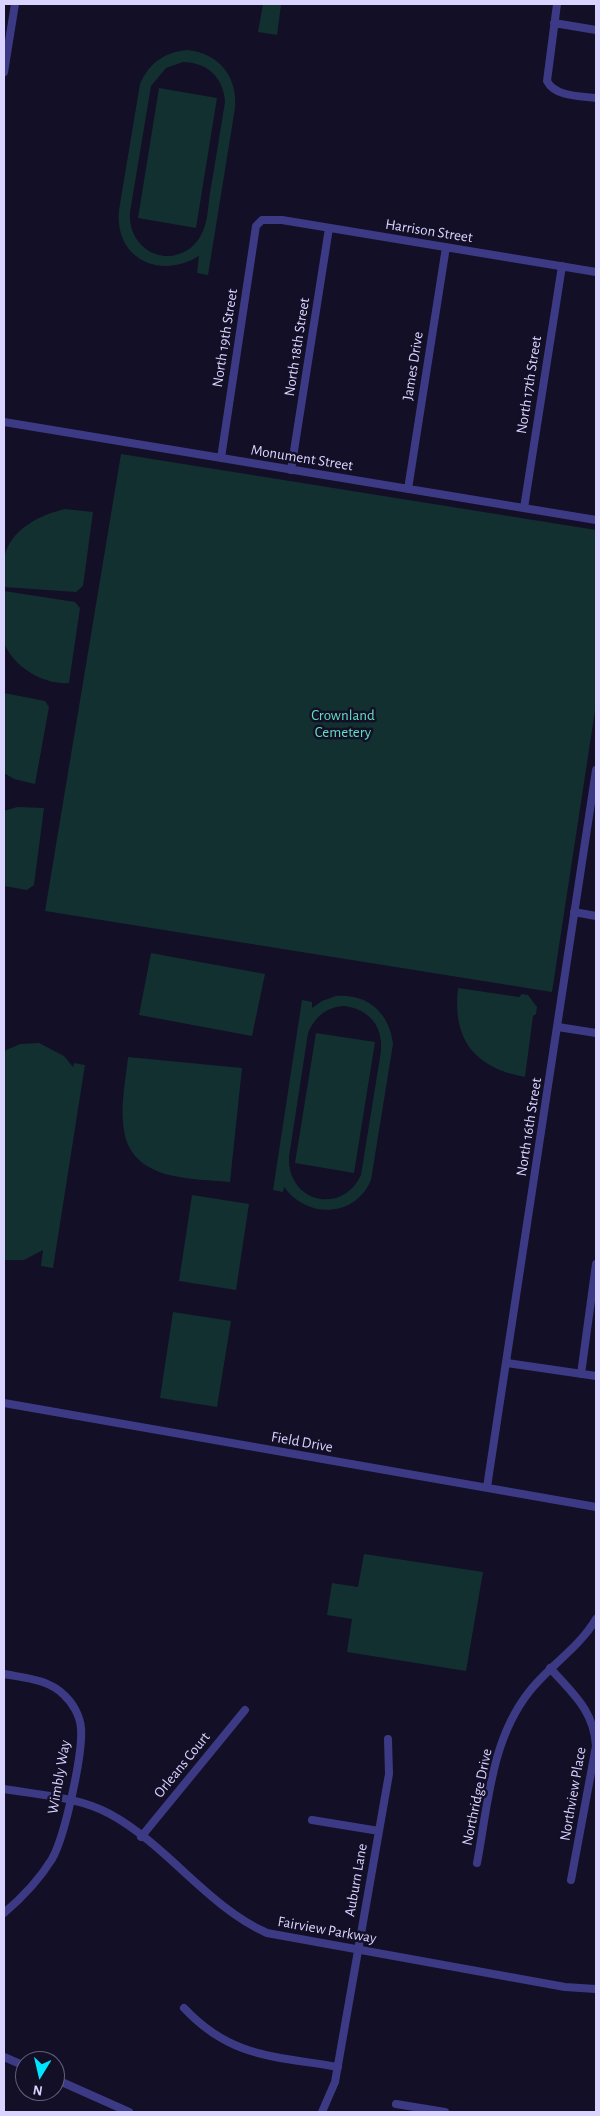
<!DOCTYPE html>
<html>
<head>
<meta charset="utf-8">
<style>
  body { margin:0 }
  #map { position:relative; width:600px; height:2116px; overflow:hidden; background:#130f26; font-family:"Alegreya Sans",sans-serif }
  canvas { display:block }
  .frame { position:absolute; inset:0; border:5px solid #d9d4ff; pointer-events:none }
  .north { position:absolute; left:15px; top:2051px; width:50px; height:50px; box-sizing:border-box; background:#130f26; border:1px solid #625e7d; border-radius:50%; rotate:189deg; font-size:14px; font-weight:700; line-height:20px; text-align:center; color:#d9d4ff }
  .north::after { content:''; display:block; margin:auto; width:18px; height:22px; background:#00e5ff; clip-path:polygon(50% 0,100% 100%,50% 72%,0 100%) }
</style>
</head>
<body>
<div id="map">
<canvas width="600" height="2116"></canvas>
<div class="frame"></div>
<div class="north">N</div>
</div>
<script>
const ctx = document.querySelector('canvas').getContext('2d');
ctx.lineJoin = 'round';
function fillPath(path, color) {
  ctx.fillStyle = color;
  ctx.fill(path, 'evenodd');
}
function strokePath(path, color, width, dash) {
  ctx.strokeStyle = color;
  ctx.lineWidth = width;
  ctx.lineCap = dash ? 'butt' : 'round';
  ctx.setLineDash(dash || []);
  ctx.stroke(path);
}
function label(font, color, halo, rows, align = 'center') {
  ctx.font = font + ' "Alegreya Sans",sans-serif';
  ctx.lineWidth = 5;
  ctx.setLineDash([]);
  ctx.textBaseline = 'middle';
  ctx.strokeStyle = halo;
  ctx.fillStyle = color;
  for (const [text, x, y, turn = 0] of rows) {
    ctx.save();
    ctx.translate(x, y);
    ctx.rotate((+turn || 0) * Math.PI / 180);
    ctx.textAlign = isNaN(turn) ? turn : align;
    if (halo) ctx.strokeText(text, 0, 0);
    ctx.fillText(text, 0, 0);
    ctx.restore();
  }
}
const green = new Path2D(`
  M263 4 281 5 277 35 258 32Z
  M187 50C219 53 238 77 235 108L208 275 197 273 199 256C160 280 114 259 119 210L140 84C149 63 165 52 187 50ZM183 62C207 62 224 78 225 102 220 133 215 163 210 193 208 206 208 223 201 235 191 255 165 263 146 249 134 240 129 227 130 212L151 86 166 68Z
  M159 88 217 98 196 228 138 218Z
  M121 454 596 530V704L552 992 45 911Z
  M65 509 93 512 83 586 76 592 4 587C4 578 2 568 4 559 9 530 39 515 65 509Z
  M4 591 75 602 80 608 69 683C43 685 14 667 4 643Z
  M4 693 45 701 49 707 35 784 14 779 4 773Z
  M17 807 44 808 34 885 27 890 4 886V811Z
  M151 953 265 974 252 1036 139 1015Z
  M458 988 519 997 522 994 528 995 537 1007 536 1014 533 1016 525 1077C475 1068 452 1040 458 988Z
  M336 996C367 993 390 1013 393 1044L371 1180C355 1218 307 1219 284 1187L283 1192 273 1190 302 1000 312 1002V1008L322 1001ZM344 1006C369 1009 383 1026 381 1051L361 1175C342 1216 287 1202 289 1157L308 1033C315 1017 326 1007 344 1006Z
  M316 1033 375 1042 354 1173 295 1163Z
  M39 1043 64 1056 73 1067 74 1063 85 1065 53 1268 41 1266 43 1250 24 1260H4V1051L20 1044Z
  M128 1057 242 1068 230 1182C187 1178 126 1181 123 1122 121 1101 126 1078 128 1057Z
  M192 1195 249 1204 236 1290 179 1281Z
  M173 1312 231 1321 217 1407 160 1398Z
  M364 1554 483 1572 466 1671 347 1652 352 1619 327 1615 332 1583 358 1587Z`);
const minor = new Path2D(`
  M557 4 547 81C555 97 581 96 596 98
  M554 23 596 30
  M4 72 15 4
  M4 422 596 520
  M221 458 256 226 262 220H282L596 272
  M291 470 329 228
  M408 489 446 247
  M524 508 562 266
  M574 912 596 916
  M558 1027 596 1033
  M507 1363 596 1376
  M581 1374 596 1264
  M4 1403 596 1507
  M487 1487 596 770
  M550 1668C572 1693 594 1710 596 1746L571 1880
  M4 1674C25 1678 48 1679 64 1695 73 1703 80 1716 81 1728 83 1754 65 1836 52 1859 39 1880 23 1897 4 1913
  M4 1789C39 1795 79 1797 110 1814 167 1845 207 1906 267 1933L565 1987 596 1989
  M312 1820 379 1831
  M141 1837 245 1710
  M477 1863C488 1805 491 1740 529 1692 549 1666 579 1648 596 1619
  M184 2008C231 2058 274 2056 338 2067
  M4 2057 25 2066
  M55 2079 129 2112
  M396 2104 445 2112
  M322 2112 335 2082 389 1774 388 1739`);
const streetNames = [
  ["Harrison Street",429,231,9],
  ["North 19th Street",225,338,-81],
  ["North 18th Street",297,347,-81],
  ["James Drive",413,366,-81],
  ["North 17th Street",529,385,-81],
  ["Monument Street",302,458,9],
  ["North 16th Street",529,1127,-81],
  ["Field Drive",302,1442,10],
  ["Orleans Court",182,1765,-51],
  ["Wimbly Way",59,1777,-80],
  ["Northview Place",573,1794,-80],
  ["Northridge Drive",477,1797,-78],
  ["Auburn Lane",356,1880,-80],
  ["Fairview Parkway",327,1930,10]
];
const parkNames = [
  ["Crownland",343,715],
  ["Cemetery",343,732]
];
fillPath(green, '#12302f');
strokePath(minor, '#3d3a85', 8);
label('15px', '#d9d4ff', '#130f26', streetNames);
label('15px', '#5fe0c0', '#130f26', parkNames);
</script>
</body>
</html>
